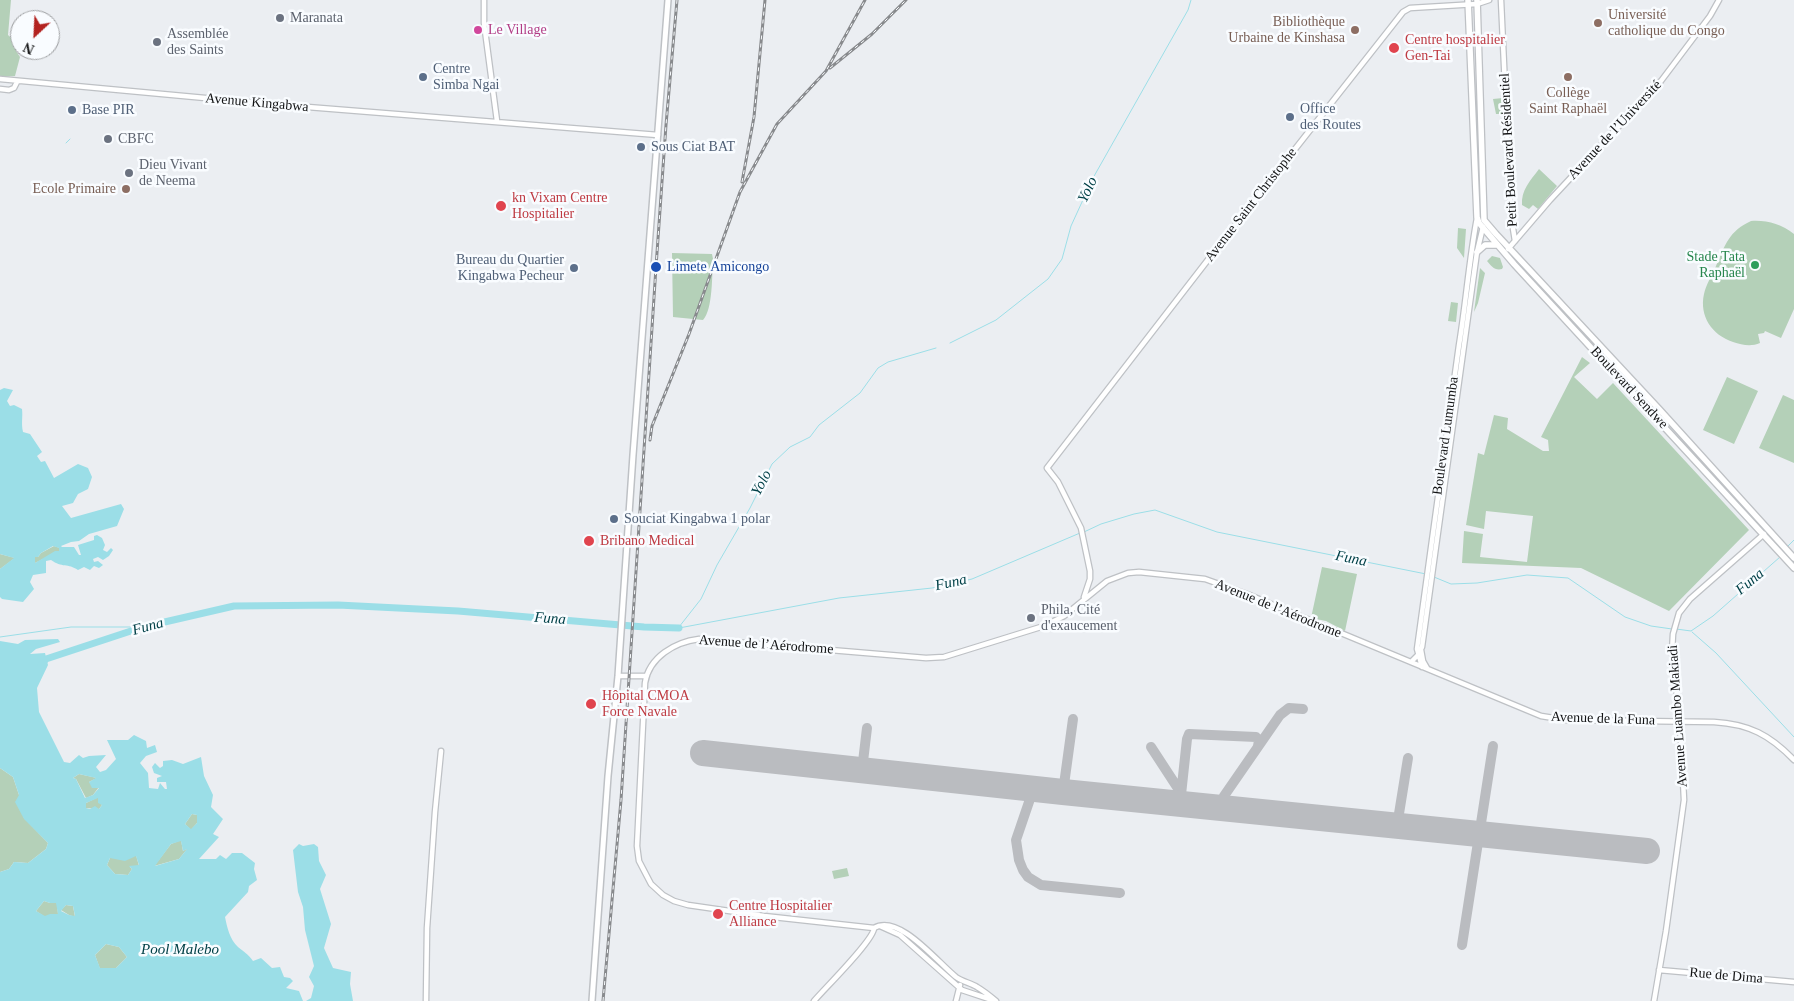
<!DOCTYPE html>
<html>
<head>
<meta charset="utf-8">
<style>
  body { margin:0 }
  #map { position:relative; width:1794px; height:1001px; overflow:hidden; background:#ebeef2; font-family:Georgia,serif }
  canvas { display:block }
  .north { position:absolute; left:10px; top:10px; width:50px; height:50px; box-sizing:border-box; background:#f9fcff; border:1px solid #9d9fa1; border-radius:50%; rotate:205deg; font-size:14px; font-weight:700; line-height:20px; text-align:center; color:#121314 }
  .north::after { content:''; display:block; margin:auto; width:18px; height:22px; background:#b32320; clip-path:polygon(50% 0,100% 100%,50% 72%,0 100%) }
</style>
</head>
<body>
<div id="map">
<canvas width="1794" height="1001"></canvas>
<div class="north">N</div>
</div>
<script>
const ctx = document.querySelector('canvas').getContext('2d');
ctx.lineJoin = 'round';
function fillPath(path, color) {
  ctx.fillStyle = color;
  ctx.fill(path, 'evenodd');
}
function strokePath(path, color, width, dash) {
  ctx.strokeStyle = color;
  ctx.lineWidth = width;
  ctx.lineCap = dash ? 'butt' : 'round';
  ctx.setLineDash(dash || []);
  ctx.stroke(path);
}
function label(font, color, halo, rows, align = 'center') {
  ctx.font = font + ' Georgia,serif';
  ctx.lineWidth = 5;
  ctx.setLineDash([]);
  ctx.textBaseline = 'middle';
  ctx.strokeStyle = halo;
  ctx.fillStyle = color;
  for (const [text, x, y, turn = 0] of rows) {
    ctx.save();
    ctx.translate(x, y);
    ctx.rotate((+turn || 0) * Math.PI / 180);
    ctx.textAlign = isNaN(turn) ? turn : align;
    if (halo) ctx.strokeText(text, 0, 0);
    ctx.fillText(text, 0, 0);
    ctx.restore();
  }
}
const green = new Path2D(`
  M0 0H11L8 35 16 42V51L20 57 15 76 0 77Z
  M1503 98 1504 114H1496L1493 99Z
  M1539 169 1557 186 1538 209 1533 205 1529 209 1522 205C1521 190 1530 181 1539 169Z
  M1751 221C1767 220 1781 224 1794 234V309L1781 338 1765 331 1764 333 1758 334 1760 343C1751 347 1742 345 1733 342 1712 335 1699 316 1704 294 1706 285 1712 275 1716 266 1725 245 1729 231 1751 221Z
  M1458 228 1466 229 1464 258 1457 248Z
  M672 253 712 254 713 259C712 273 713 310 703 320L673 317Z
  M1492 256 1500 258 1503 267 1502 269C1495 271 1491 266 1487 261Z
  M1480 268 1485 273 1478 303 1474 312Z
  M1451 302 1458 303 1456 322 1448 321Z
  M1582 357 1590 363 1574 377 1597 399 1613 383 1749 530 1669 611 1581 568 1462 563 1464 531 1483 534 1480 557 1527 562 1533 516 1486 511 1484 529 1466 525 1478 453 1484 455 1494 415 1508 418 1507 429 1543 451H1549L1548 440 1541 437Z
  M1727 377 1758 391 1734 444 1703 430Z
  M1783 395 1794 400V463L1759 448Z
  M54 546 60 548V551L35 563V557H38L41 553Z
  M0 554 15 558 0 569Z
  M1322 567 1357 574 1345 631 1326 621 1311 618Z
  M0 768 13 777 19 795 24 818 48 843 46 849 28 863 14 862 9 869 0 872Z
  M79 774 97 778 89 782 99 787 93 795 86 798 76 779 73 778Z
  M98 797 102 805 99 809 86 808V803Z
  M192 814 197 815V823L191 830 185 824Z
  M181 840 183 851 188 848 179 859 154 866 171 844Z
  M136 855 139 866 130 867 132 869 128 875 115 874 107 865 110 858Z
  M847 868 849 876 834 879 832 871Z
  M44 901 50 903H57L58 914 45 917 36 911Z
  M66 905 73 906 75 917 69 915 61 910Z
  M106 944 119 947 127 957 116 968 100 969 95 955Z`);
const water = new Path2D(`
  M4 388 13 390 7 401 10 406 14 405 22 409C23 417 21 423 23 432L30 434 42 452 37 456 41 462 45 461 54 478 78 464 88 468 92 477 88 489 78 494 73 503 62 506 71 518 121 504 124 509 117 526 89 534 79 541 71 542 61 546 62 547H74L79 555H81L78 545 94 540V536L97 535 102 538 105 545 103 550 107 552 111 548 113 550 109 556 103 560 98 557 93 559 94 562 98 561 103 565 99 568 94 566 90 570 84 567 78 570C68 563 62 568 51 560L46 561V573L33 575 30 582 34 589 23 602 2 599 0 597V569L14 558 0 554V390ZM53 546 59 548V551H55L35 563V557H38L41 553Z
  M58 639 60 642 36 649 30 654 45 653 48 665 37 688 39 712 64 762 70 763 79 755 83 758 89 756 106 755 96 767 100 772 106 770 116 759 107 740H128L134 735 146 741 147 748 155 745 157 752 146 756 140 763 148 773 149 788 158 789 160 783 165 789H167L166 782H157V778L162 776 154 773 152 767 155 763 160 768 163 766V761L172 760 183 764 201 757 204 776 213 795 211 807 223 819 213 834 219 837 199 859H216L220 855 226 859 232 853H242L255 863 254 869 257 880 249 886 248 892 225 917C227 927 230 940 238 947 244 952 248 954 253 961L261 958 272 968 280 967 284 977 290 978 293 981 286 988 299 991 303 1001H0V872L9 869 14 862 28 863 46 849 48 843 24 819 15 802 19 795 13 777 0 768V641L18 644 25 640ZM79 774 96 778 89 782 92 788H99L93 795 85 798 76 779 73 778ZM98 798V803L102 805 99 809 95 806 90 809 86 808V803ZM192 814 197 815V823L191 829 185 824ZM181 841 183 851 187 849 179 859 155 866 171 844ZM136 856 139 865 129 866 132 869 128 875 115 874 107 865 110 858 125 861ZM44 901 50 903H56L58 914H50L45 916 36 911ZM66 905 73 906 75 916 69 915 61 911ZM106 944 119 947 127 957 116 968H100L95 955Z
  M299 844 303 846 314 844 318 847 319 861 326 875 320 889 331 924 324 948 333 968 351 972 350 984 353 1001H306L311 998 314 986 309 977 314 966 305 930 303 907 298 892 293 850Z`);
const stream = new Path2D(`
  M66 143 70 139
  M950 343 996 320 1048 279 1062 259 1071 226 1093 178 1188 10 1191 0
  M1084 532 1101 524 1134 514 1155 510 1217 532 1426 574
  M1788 546 1794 540
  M1434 577 1451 584 1477 583 1527 575 1568 578 1625 617 1651 626 1672 629
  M679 627 701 599 717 565 750 508 772 464 790 447 810 437 819 425 860 393 878 368 888 362 936 348
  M679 628 839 598 932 588 972 579 1080 533
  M1676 629 1691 631 1713 616 1780 557
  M1692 632 1716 653 1794 737
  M0 637 71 627H146`);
const river = new Path2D(`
  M41 665 46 659 143 627 234 606 338 605 458 611 644 627 679 628`);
const taxiway = new Path2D(`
  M1151 747 1181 793
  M862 770 867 728
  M1032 789 1030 799 1016 840 1019 860 1023 870 1028 877 1041 885 1120 893
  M1063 792 1073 719
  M1180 804 1187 739 1189 734 1256 737 1259 741 1258 746
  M1221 808 1224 796 1280 715 1289 708 1303 709
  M1397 826 1408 758
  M1462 945 1493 746`);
const runway = new Path2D(`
  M703 753 1063 792 1647 851`);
const secondary = new Path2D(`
  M484 0V23L497 121
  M1501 0 1511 216 1515 241
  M0 79 270 104 658 135
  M0 89 9 90 14 88 17 82
  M1508 249 1550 200 1661 81 1710 16 1719 0
  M1084 597 1090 579V571L1081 528 1058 482 1047 468 1214 252 1403 12 1410 8 1477 4 1489 0
  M1421 650 1423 661 1427 668
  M1411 662 1418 655 1422 647 1477 252 1483 227
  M1422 667 1417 649C1431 548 1445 447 1459 345 1466 303 1469 260 1477 218
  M618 676H646
  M880 926 900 935 962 990 992 1000
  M1659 970 1794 982
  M426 1001 427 928 435 812 441 751
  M814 1001C825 988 874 940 874 928
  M956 1001 960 985
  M996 1001C990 996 984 991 977 987 971 983 963 982 956 977 938 963 899 913 874 928L764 916 688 905 674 901 663 895 651 884 639 861 637 846 645 683C649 657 675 642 699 639L926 658 944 657 1044 626 1064 616 1107 581 1128 573 1139 572 1205 579 1247 594 1541 716 1566 720 1714 722C1749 724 1770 735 1794 760
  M1654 1001 1666 931 1684 800 1680 721 1672 652 1673 634 1679 613 1690 599 1764 534`);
const primary = new Path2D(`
  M592 1001 608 776 618 676 633 455 668 0`);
const highway = new Path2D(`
  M1468 0 1477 217 1479 223 1514 264 1794 568
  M1477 0 1484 220 1496 234 1659 409 1794 558
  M1477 252 1485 245H1496`);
const rail = new Path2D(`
  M830 68 872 34 906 0
  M742 182 754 117 765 0
  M650 440 652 426 689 334 740 192 777 124 826 71 865 0
  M603 1001 621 800 656 267 666 125 677 0`);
const markers = [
  [280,18,5,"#6b7280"],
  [1598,23,5,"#8d6e63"],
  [478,30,5,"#d1479c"],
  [1355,30,5,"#8d6e63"],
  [157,42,5,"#6b7280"],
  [1394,48,6,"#e0444e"],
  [423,77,5,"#5c6f8a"],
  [1568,77,5,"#8d6e63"],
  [72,110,5,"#5c6f8a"],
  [1290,117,5,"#5c6f8a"],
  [108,139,5,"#6b7280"],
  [641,147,5,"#5c6f8a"],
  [129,173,5,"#6b7280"],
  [126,189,5,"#8d6e63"],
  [501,206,6,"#e0444e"],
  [1755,265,5,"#2e9e5b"],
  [656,267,6,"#1a4fb4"],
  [574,268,5,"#5c6f8a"],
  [614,519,5,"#5c6f8a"],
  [589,541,6,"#e0444e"],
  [1031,618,5,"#6b7280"],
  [591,704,6,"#e0444e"],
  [718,914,6,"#e0444e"]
];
const educationNames = [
  ["Université",1608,15,"left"],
  ["catholique du Congo",1608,31,"left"],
  ["Bibliothèque",1345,22],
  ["Urbaine de Kinshasa",1345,38],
  ["Collège",1568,93,"center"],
  ["Saint Raphaël",1568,109,"center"],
  ["Ecole Primaire",116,189]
];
const worshipNames = [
  ["Maranata",290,18],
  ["Assemblée",167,34],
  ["des Saints",167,50],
  ["CBFC",118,139],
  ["Dieu Vivant",139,165],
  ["de Neema",139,181],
  ["Phila, Cité",1041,610],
  ["d'exaucement",1041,626]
];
const hotelNames = [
  ["Le Village",488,30]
];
const healthNames = [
  ["Centre hospitalier",1405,40],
  ["Gen-Tai",1405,56],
  ["kn Vixam Centre",512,198],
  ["Hospitalier",512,214],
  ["Bribano Medical",600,541],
  ["Hôpital CMOA",602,696],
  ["Force Navale",602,712],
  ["Centre Hospitalier",729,906],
  ["Alliance",729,922]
];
const serviceNames = [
  ["Centre",433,69],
  ["Simba Ngai",433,85],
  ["Office",1300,109],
  ["des Routes",1300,125],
  ["Base PIR",82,110],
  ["Sous Ciat BAT",651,147],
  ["Bureau du Quartier",564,260,"right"],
  ["Kingabwa Pecheur",564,276,"right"],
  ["Souciat Kingabwa 1 polar",624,519]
];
const streetNames = [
  ["Avenue Kingabwa",257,103,5],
  ["Avenue de l’Université",1615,130,-47],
  ["Petit Boulevard Résidentiel",1509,150,-93],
  ["Avenue Saint Christophe",1251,205,-52],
  ["Boulevard Sendwe",1629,388,47],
  ["Boulevard Lumumba",1446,436,-82],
  ["Avenue de l’Aérodrome",1278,609,22],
  ["Avenue de l’Aérodrome",766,645,4],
  ["Avenue Luambo Makiadi",1678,716,-94],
  ["Avenue de la Funa",1603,719,2],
  ["Rue de Dima",1726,976,5]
];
const leisureNames = [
  ["Stade Tata",1745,257],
  ["Raphaël",1745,273]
];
const transitNames = [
  ["Limete Amicongo",667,267]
];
const waterNames = [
  ["Yolo",1088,190,-65],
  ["Yolo",762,483,-62],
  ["Funa",1351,559,11],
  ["Funa",1750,582,-40],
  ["Funa",951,583,-12],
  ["Funa",550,619,4],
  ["Funa",148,627,-15],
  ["Pool Malebo",180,950]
];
fillPath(green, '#b4d0b8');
fillPath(water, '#9bdee7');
strokePath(stream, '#9bdee7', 1);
strokePath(river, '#9bdee7', 7);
strokePath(taxiway, '#babcc0', 10);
strokePath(runway, '#babcc0', 26);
strokePath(secondary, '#bec1c5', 7);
strokePath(primary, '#bec1c5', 8);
strokePath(highway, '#bec1c5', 8);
strokePath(secondary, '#fff', 4.5);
strokePath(primary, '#fff', 5);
strokePath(highway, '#fff', 5.5);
strokePath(rail, '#888a8d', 3);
strokePath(rail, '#f9fcff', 1, [4]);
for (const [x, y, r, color] of markers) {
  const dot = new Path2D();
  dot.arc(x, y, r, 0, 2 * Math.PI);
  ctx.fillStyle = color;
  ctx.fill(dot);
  strokePath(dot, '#f9fcff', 2);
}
label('14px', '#785e54', '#f9fcff', educationNames, 'right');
label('14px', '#5b616d', '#f9fcff', worshipNames, 'left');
label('14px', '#b23c85', '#f9fcff', hotelNames, 'left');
label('14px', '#be3a42', '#f9fcff', healthNames, 'left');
label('14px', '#4e5e75', '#f9fcff', serviceNames, 'left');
label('14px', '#121314', '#f9fcff', streetNames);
label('14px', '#27864d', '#f9fcff', leisureNames, 'right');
label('14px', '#164399', '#f9fcff', transitNames, 'left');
label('italic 15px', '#004047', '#f9fcff', waterNames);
</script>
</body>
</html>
